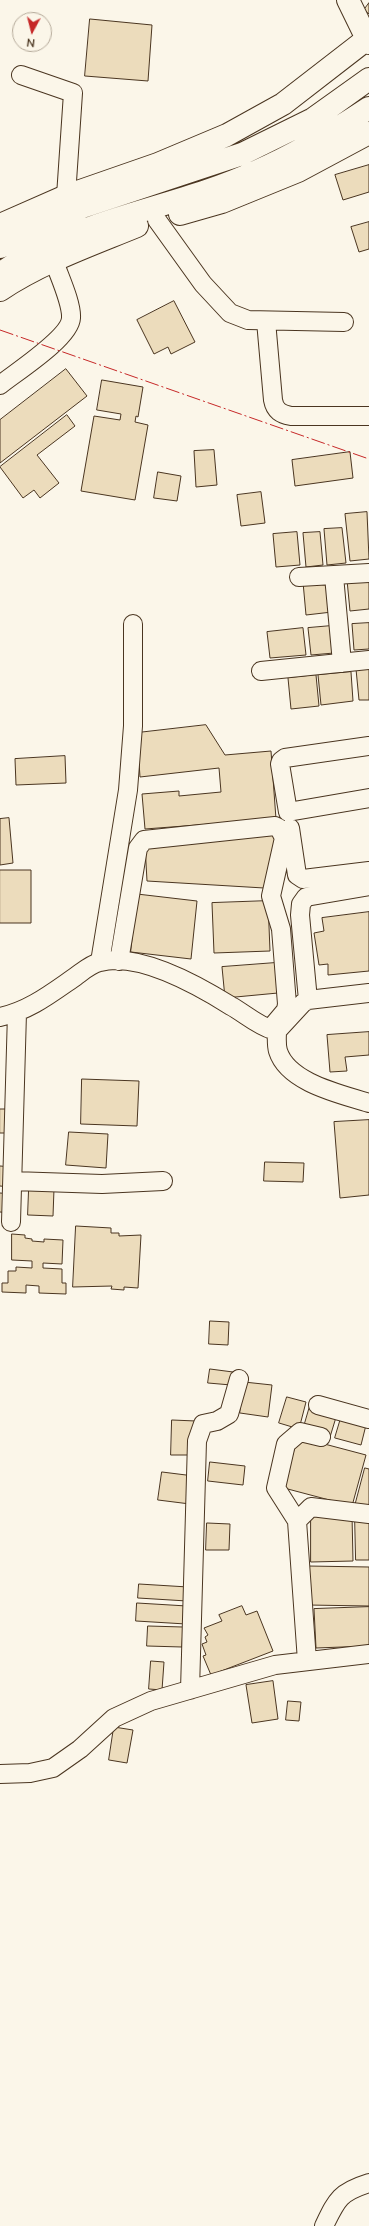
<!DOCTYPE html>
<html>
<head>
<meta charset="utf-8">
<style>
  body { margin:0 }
  #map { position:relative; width:369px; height:2226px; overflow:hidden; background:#fbf6e9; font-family:Mulish,sans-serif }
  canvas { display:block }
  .north { position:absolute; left:12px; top:12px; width:40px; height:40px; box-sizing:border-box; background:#fbf6e9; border:1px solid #b4a999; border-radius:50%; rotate:187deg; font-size:11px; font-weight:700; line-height:16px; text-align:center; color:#4a3520 }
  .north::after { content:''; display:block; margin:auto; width:14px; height:18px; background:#c62828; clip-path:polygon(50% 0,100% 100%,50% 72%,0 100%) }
</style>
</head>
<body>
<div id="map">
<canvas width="369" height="2226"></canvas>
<div class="north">N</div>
</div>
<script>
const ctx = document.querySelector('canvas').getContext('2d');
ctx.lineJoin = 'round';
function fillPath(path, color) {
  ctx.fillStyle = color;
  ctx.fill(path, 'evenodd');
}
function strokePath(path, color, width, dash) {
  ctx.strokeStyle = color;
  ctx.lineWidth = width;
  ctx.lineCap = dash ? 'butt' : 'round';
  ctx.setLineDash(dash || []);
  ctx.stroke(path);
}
const building = new Path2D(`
  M369 3V14L364 10Z
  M90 19 152 25 148 81 85 76Z
  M369 165V192L343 200 335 175Z
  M369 222V249L359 252 351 227Z
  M174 301 195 342 171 354 168 347 154 354 137 320Z
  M66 369 87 396 0 463V420Z
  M102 380 143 387 138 417 136 416 135 422 148 425 135 500 81 491 94 416 120 420 121 414 97 410Z
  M67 415 75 426 37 455 59 483 40 498 34 490 23 498 0 467Z
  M214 450 217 485 196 487 194 451Z
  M350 452 353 478 295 486 292 460Z
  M158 472 181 476 177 501 154 498Z
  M261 492 265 523 241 526 237 495Z
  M367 512 369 559 350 561 345 514Z
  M342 528 346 563 327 565 324 529Z
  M297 532 300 565 276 567 273 534Z
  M320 532 323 565 306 567 303 533Z
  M369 578V609L350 611 347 580Z
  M329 580 332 612 306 615 303 582Z
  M369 623V649L354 650 352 624Z
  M331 626 334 653 311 655 308 628Z
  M303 628 306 655 270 658 267 632Z
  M369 668V700H359L356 669Z
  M351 672 353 701 321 705 318 675Z
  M316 675 319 706 291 709 288 678Z
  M206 725 225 755 271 751 276 819 145 829 142 794 179 791V796L221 792 219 768 140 777 137 733Z
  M65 756 66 783 16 785 15 759Z
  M9 818 13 863 0 865V819Z
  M276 835 264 888 147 881 145 845Z
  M0 870H31V923H0Z
  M137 894 197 901 191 959 131 952Z
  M268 901 270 951 214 953 212 903Z
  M369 912V971L328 975V964L319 965 314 933 324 931 322 918Z
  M275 963 278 993 225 998 222 967Z
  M369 1032V1055L345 1057 347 1071 330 1072 327 1035Z
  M82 1079 139 1081 137 1126 81 1124Z
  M0 1109H14V1133H0Z
  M369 1120V1195L340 1198 334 1122Z
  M69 1132 108 1134 106 1168 66 1165Z
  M265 1162 304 1163 303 1182 264 1181Z
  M0 1166 12 1167 10 1187 0 1186Z
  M29 1189H54L53 1216 28 1215Z
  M0 1193 11 1194 10 1213 0 1212Z
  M76 1226 111 1228V1233H119V1236L141 1235 138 1288 124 1287V1290L111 1289 112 1286 73 1287Z
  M12 1234 25 1235V1238L32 1239V1241L44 1242V1239L63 1240 62 1264 43 1263V1268L62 1269V1283H66V1294L39 1293V1286L26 1285V1293L2 1292V1283H8V1271H16V1267L32 1268V1261L12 1260Z
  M210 1321 229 1322 228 1345 209 1344Z
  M210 1369 233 1372 231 1385 208 1383Z
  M244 1382 272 1385 268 1417 240 1413Z
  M287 1397 306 1402 299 1429 279 1423Z
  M310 1406 337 1414 330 1437 303 1430Z
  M341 1418 366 1425 361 1445 335 1438Z
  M172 1420 196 1421 195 1455H171Z
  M298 1437 366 1455 352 1506 284 1488Z
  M210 1462 245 1466 243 1485 208 1481Z
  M365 1468 369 1469V1510L355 1506Z
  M162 1472 194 1476 190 1504 158 1500Z
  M311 1515H352L353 1561 311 1562Z
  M355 1517H369V1560H356Z
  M207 1523 230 1524 229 1550H206Z
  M307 1566 369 1567V1606L307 1605Z
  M139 1584 188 1587 187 1601 138 1598Z
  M137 1603 187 1606 186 1624 136 1621Z
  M242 1606 246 1615 257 1611 273 1651 211 1675 203 1656 206 1655 202 1644 207 1642 205 1637 208 1635 204 1628 222 1621 219 1615Z
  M369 1607V1646L316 1648 314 1609Z
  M148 1626 183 1627 182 1647 147 1646Z
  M151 1661 164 1662 162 1690 149 1689Z
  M273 1681 278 1719 252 1723 246 1685Z
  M288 1701 301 1702 299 1721 286 1720Z
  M114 1727 133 1730 127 1763 109 1760Z`);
const minor = new Path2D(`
  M21 75 73 93 66 196
  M157 220 203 284 230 313 248 320 344 322
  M266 321 273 400C275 411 281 414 291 416H369
  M0 385C16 372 70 338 71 318 72 303 59 276 54 261
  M334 576 342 663
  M299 577 369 573
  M261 671 369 660
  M369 746 285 758 281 761 280 764 288 812 369 798
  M290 828 297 875 303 879 369 871
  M119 961 138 848 144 840 275 826 279 828 284 838 271 896 281 929 287 1004 286 1010 270 1029
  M100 962 128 790 133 726V624
  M308 1000 300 915 301 904 306 897 369 886
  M0 1017C28 1011 49 995 72 979 81 973 90 964 100 962 139 952 199 986 231 1006 244 1013 258 1026 273 1030L279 1029 303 1003 308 1000 369 993
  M277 1030C277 1037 276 1044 278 1051 288 1083 341 1094 369 1103
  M13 1181 102 1184 163 1181
  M11 1222 17 1013
  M318 1405 369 1419
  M297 1521 276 1488 286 1444 300 1432 321 1437
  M307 1661 297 1521 311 1507 369 1514
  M190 1690 197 1441 203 1424 217 1421 229 1414 239 1379
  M0 1774 30 1773 53 1768 80 1749 114 1718 151 1701 275 1665 369 1654
  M324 2226C337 2199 340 2192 369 2183`);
const major = new Path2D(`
  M348 0 369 43
  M180 214 222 202 298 171 369 133
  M0 225 66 196 158 164 227 135 283 104 367 39
  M0 247 82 207 242 154 313 119 369 79
  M0 274C75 218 172 210 255 172 295 155 333 132 369 108
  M0 290C42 262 91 245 137 226`);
const power = new Path2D(`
  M0 330 369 459`);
fillPath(building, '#ecdcbc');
strokePath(building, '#4a3520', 1);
strokePath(minor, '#4a3520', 20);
strokePath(major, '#4a3520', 24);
strokePath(minor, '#fbf6e9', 18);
strokePath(major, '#fbf6e9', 22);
strokePath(power, '#c62828', 1, [14, 3, 2, 3]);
</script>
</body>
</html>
